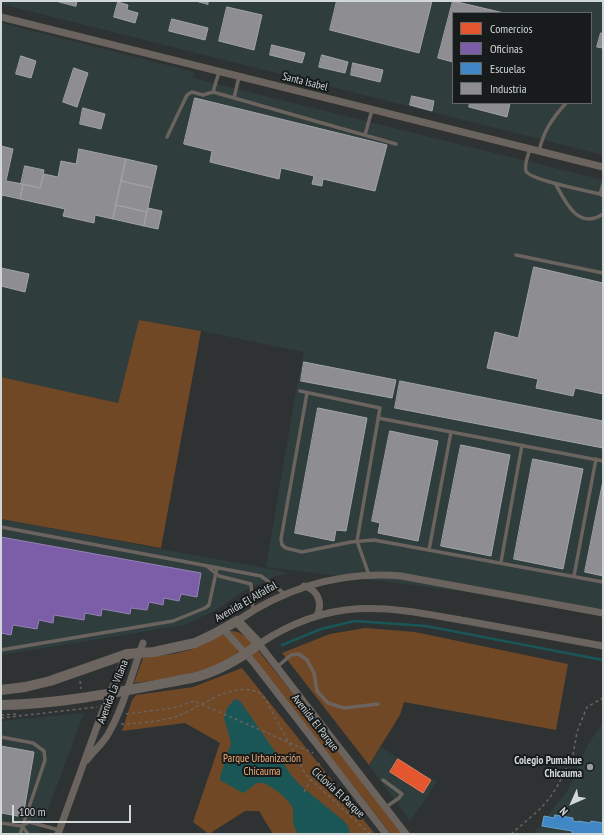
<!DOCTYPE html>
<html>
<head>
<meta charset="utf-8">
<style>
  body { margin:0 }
  #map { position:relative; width:604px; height:835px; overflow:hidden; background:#2e3232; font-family:"PT Sans Narrow",sans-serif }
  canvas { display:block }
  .frame { position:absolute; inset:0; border:2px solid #d2d7d7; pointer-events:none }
  .legend { position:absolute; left:452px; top:12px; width:140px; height:92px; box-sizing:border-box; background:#171b1b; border:1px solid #626666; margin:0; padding:5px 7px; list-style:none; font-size:12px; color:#d2d7d7 }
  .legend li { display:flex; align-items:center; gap:8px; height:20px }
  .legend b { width:20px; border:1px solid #626666 }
  .north { position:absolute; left:552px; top:783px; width:40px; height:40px; -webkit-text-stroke:3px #171b1b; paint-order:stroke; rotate:225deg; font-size:11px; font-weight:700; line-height:16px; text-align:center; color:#d2d7d7 }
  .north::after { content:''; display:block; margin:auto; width:14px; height:18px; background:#d2d7d7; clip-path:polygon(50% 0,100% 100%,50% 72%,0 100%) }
  .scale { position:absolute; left:12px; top:805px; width:119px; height:18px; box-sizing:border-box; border:2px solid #d2d7d7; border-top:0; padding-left:5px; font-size:12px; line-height:14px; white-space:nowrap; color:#d2d7d7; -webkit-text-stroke:3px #171b1b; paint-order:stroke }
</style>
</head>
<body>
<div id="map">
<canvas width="604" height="835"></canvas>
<div class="frame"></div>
<ul class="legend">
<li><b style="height:11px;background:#e4572e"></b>Comercios</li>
<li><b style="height:11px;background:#7b5ea7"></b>Oficinas</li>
<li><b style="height:11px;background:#3f88c5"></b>Escuelas</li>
<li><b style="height:11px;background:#8d8d92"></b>Industria</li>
</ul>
<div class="north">N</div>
<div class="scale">100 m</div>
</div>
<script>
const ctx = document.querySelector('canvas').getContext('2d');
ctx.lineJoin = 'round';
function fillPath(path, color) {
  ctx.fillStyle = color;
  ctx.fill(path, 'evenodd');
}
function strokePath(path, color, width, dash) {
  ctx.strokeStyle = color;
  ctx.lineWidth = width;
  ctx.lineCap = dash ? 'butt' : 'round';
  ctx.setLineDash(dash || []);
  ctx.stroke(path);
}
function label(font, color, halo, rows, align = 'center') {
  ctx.font = font + ' "PT Sans Narrow",sans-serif';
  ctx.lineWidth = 4;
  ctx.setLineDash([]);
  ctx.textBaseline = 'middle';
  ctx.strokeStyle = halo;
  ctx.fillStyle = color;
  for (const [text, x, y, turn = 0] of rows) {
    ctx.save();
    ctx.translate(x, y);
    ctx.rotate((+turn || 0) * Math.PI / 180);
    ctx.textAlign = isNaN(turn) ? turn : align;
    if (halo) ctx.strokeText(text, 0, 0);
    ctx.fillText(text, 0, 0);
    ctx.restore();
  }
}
const built = new Path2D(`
  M1 1H603V155L1 4ZM453 13H591V103H453Z
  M1 23 195 72 193 78 603 180V609L266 567 295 396 304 352 201 331 139 320 118 403 1 377Z
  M1 519 291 573 276 576 244 591 216 610 185 625 1 655Z
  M84 713 39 834H1V721Z
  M603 723V834H533L568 790 588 744Z
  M381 747 437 782 410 821 369 765Z`);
const green = new Path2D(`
  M139 320 201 331 161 548 1 519V377L118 403Z
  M365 628 415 632 568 664 556 730 404 702 400 715 369 765 282 653 330 634Z
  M230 631C241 631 246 637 253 644L335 746 402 834H391L328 754 249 656 238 652C209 674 169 678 134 683L143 658 173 654 190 650Z
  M242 668 375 834H273L259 811H245L209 834 193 822 220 743 185 723 122 731 132 700 136 695 193 687Z`);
const water = new Path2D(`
  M235 699 240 701 292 776 301 786 344 821 349 828 350 834H298C290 822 295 817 292 807 289 799 266 780 258 783 251 785 249 791 243 793L220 780V777L231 743 224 718 227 708Z`);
const shops = new Path2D(`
  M398 759 431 780 423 793 390 772Z`);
const offices = new Path2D(`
  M1 537 201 573 197 597 181 594 179 601 164 598 163 605 149 602 147 610 131 608 130 614 102 609 101 616 85 613 84 620 54 615 53 623 39 620 37 629 13 625 11 635 1 633Z`);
const schools = new Path2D(`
  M555 815 573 818V821L578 822V821L590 823 591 821 603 823V834H572V831L542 826 544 816 554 818Z`);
const industry = new Path2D(`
  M56 1H77L76 6Z
  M196 1H208V4Z
  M337 1H432L419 53 330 30Z
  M453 1 504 13H453V62L438 58Z
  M118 2 128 5 127 10 138 13 135 23 114 17Z
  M227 7 262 15 254 50 219 41Z
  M172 19 208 28 205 40 169 31Z
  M601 33 603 34V48L597 47Z
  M272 45 305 53 302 63 270 55Z
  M322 55 348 62 345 73 319 67Z
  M21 56 36 61 31 78 16 74Z
  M353 63 383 70 380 82 351 75Z
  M74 68 88 73 77 107 63 102Z
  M412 96 434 101 432 111 410 105Z
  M195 98 387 145 375 191 323 179 322 186 312 184 314 176 281 168 279 179 210 162 212 151 184 144Z
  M470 103H510L507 117 469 107Z
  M83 108 105 114 101 129 80 124Z
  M1 146 13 149 6 181 23 184 20 199 2 195 1 202Z
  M79 149 126 159 113 219 95 215 94 223 63 216 65 209 20 199 23 184 40 188 44 174 58 177 61 161 76 164Z
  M126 159 157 166 152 188 121 181Z
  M25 166 44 170 40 188 21 184Z
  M121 181 152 188 147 212 116 205Z
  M116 205 147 212 144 226 113 219Z
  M148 208 162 211 158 229 144 226Z
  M534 267 603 283V394L575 388 573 396 536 388 538 379 487 368 495 332 518 338Z
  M1 268 29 274 25 292 1 286Z
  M304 362 396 380 392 398 301 381Z
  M400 381 603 421V448L395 408Z
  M318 408 367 418 346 531 336 530 334 541 295 533Z
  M390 431 438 441 418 541 378 533 380 523 372 521Z
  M461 445 510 455 491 556 441 546Z
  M533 459 583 469 563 569 514 559Z
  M603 481V576L585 572Z
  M1 746 34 752 23 817 1 813Z`);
const stream = new Path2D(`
  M282 645 321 629 355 621 426 626 603 660`);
const path = new Path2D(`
  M233 613 238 609
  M80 681 81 689
  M126 714 174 708 194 701 313 753
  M1 715 16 714
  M1 718 97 707
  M121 724C136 724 164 721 178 716 201 707 239 676 263 696 265 698 267 701 268 704L306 775 370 834
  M304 792 321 760
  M511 834 538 811 549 799 558 785 573 755 577 732 587 707 603 698`);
const lane = new Path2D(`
  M213 92 396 144
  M234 98 239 77
  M365 135 372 110
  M167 137 187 95 192 92 203 95 213 92 219 72
  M530 149C528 156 524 164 526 171 529 180 589 191 600 194L603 196
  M539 151C544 130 552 119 566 103
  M555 183C565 201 578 231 603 214
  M600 194 603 184
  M516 255 603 273
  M300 391 380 408 357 541 369 575
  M307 393 281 539 282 545 286 548 302 552 351 542 374 540 603 582
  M378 418 603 461
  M1 527 261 576 285 594
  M429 550 451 432
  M501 562 522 445
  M208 567 219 576 251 584 253 610
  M574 576 596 459
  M1 650 173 621 205 608 209 605 217 568
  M277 667 291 655 299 654 307 660 314 673 317 691 328 703 344 708 378 704
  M1 737 33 743 44 751 45 760 20 834
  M383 780 402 794 399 798 386 807
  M1 823 22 826 29 822 59 830
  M22 826 28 834`);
const street = new Path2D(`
  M1 17 603 167
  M304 586C318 590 323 603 317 616
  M237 621C287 587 341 571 401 576L603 613
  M223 629 254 663 386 834
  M87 760C93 752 101 745 107 736 123 710 132 673 143 643
  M58 834 104 707 127 654
  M406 834 259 644C335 594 388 607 472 622 515 630 559 638 603 646`);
const secondary = new Path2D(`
  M1 690 25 687 50 681 127 654 154 652 195 643 214 634 237 621 259 644C238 660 217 672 192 678 129 690 65 704 1 705`);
const markers = [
  [590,767,4,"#999d9d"]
];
const streetNames = [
  ["Santa Isabel",305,82,14],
  ["Avenida El Alfalfal",246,602,-30],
  ["Avenida La Vilana",113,692,-69],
  ["Avenida El Parque",315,723,52],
  ["Ciclovía El Parque",338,793,43]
];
const parkNames = [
  ["Parque Urbanización",262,759],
  ["Chicauma",262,772]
];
const poiNames = [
  ["Colegio Pumahue",582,761],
  ["Chicauma",582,774]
];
fillPath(built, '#2f3d3d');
fillPath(green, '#714825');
fillPath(water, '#1b5657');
fillPath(shops, '#e4572e');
strokePath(shops, '#df7d61', 1);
fillPath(offices, '#7b5ea7');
strokePath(offices, '#9582b5', 1);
fillPath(schools, '#3f88c5');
strokePath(schools, '#6ba0ca', 1);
fillPath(industry, '#8d8d92');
strokePath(industry, '#a2a3a7', 1);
strokePath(stream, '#1b5657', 2.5);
strokePath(path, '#686461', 1.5, [3, 3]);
strokePath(lane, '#6b635d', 3.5);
strokePath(street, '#6b635d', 7);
strokePath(secondary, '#6d655f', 10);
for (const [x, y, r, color] of markers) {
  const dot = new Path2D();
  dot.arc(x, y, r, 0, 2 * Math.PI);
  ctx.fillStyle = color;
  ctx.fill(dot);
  strokePath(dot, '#171b1b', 1.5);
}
label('11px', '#d2d7d7', '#171b1b', streetNames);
label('11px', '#f5ae78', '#171b1b', parkNames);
label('bold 11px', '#d2d7d7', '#171b1b', poiNames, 'right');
</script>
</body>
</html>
